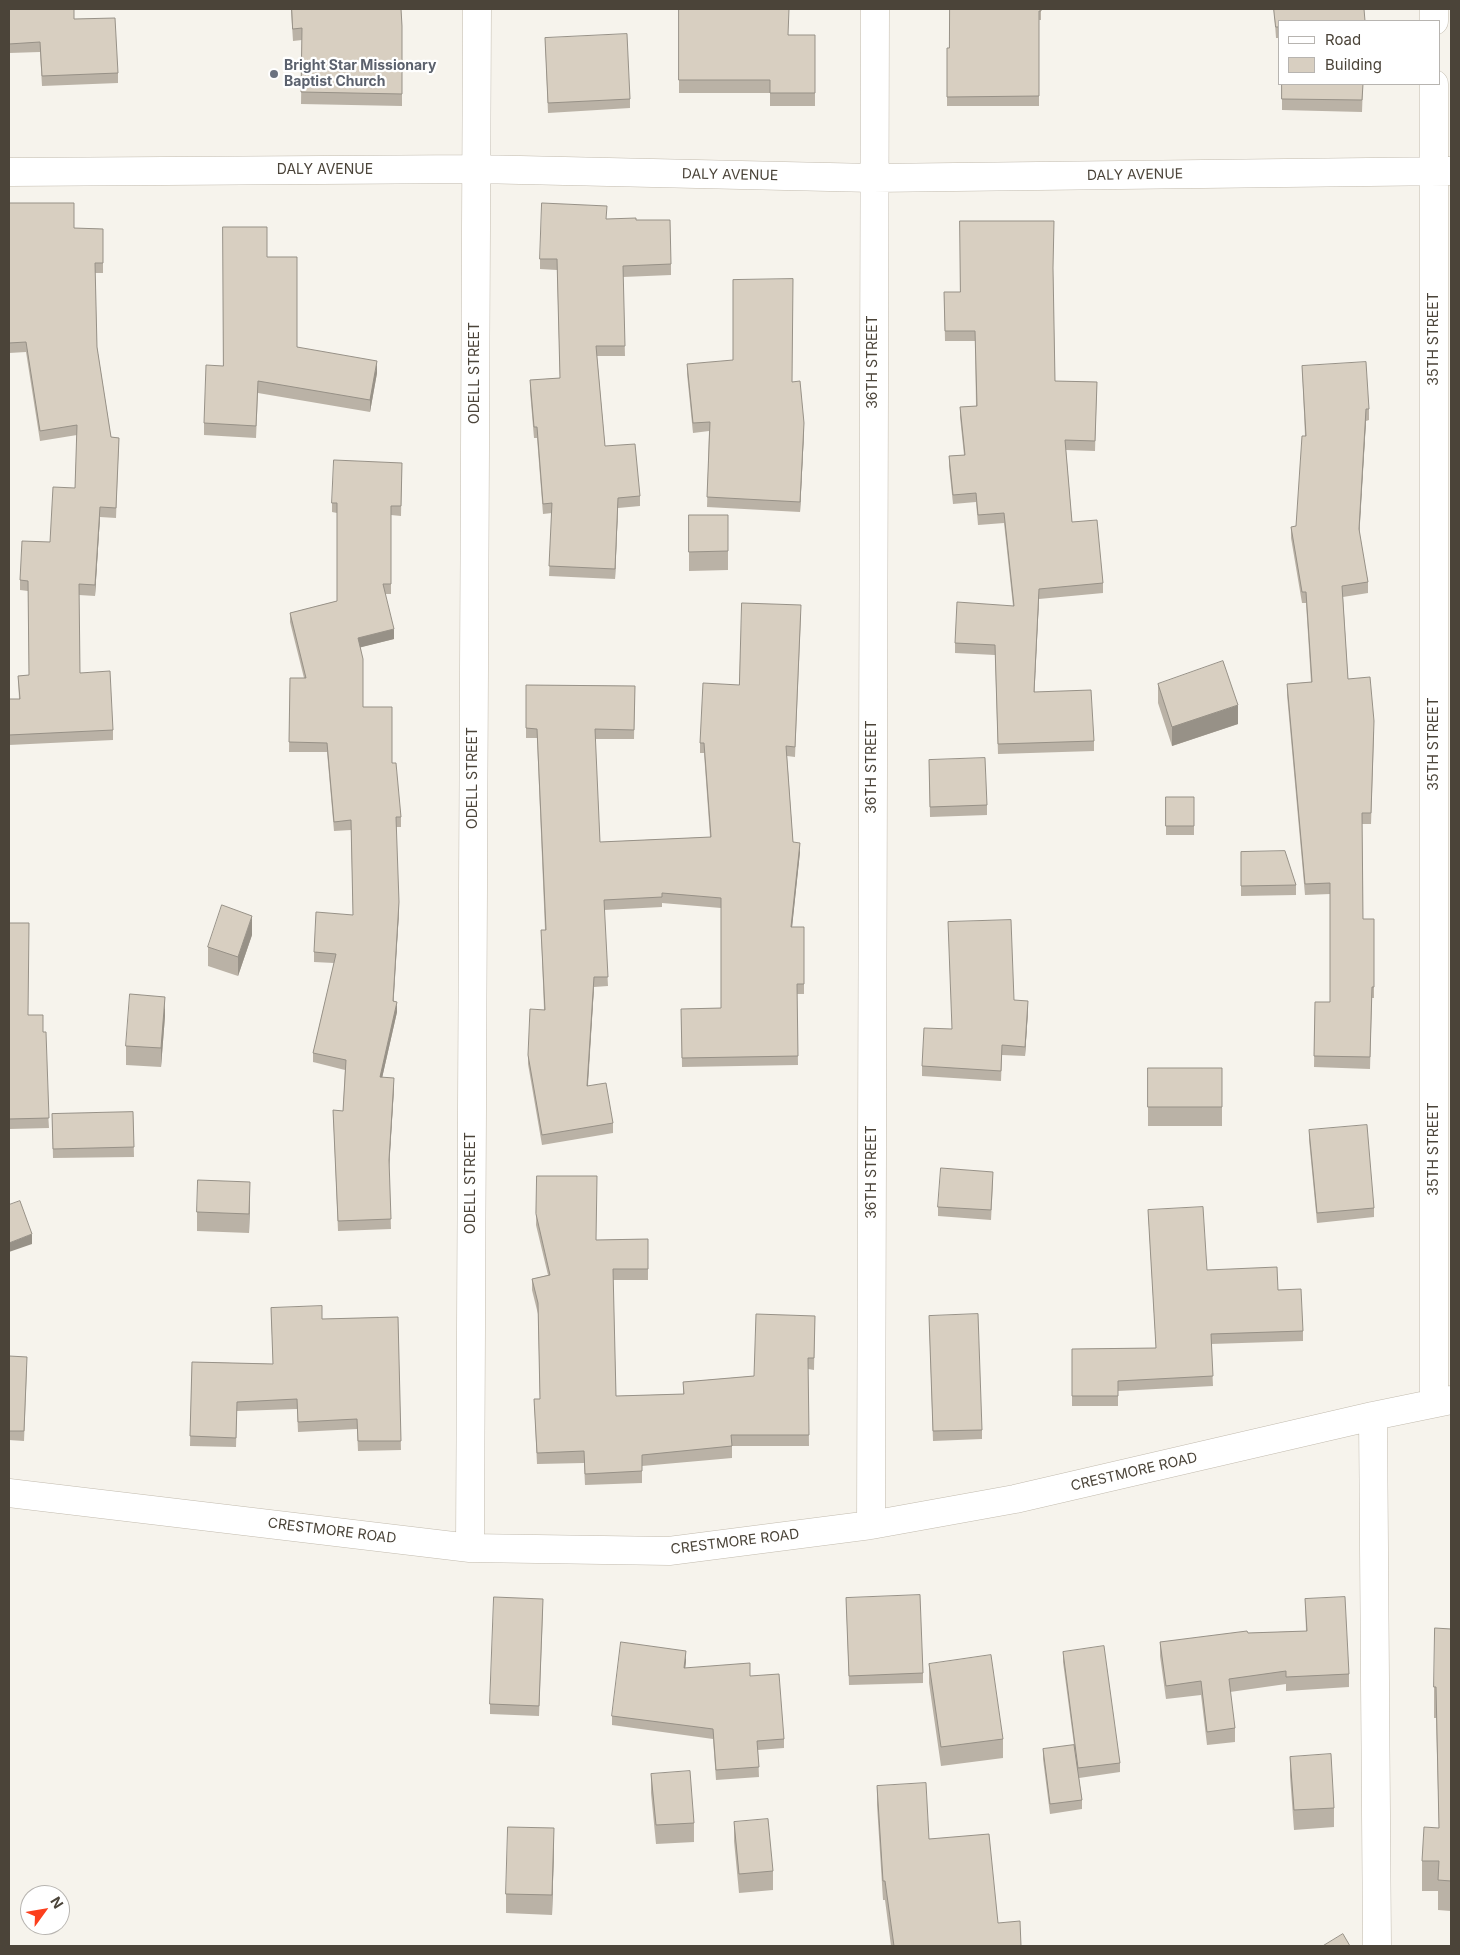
<!DOCTYPE html>
<html>
<head>
<meta charset="utf-8">
<style>
  body { margin:0 }
  #map { position:relative; width:1460px; height:1955px; overflow:hidden; background:#f6f3ec; font-family:Inter,sans-serif }
  canvas { display:block }
  .frame { position:absolute; inset:0; border:10px solid #4b4439; pointer-events:none }
  .legend { position:absolute; left:1278px; top:20px; width:162px; height:65px; box-sizing:border-box; background:#fff; border:1px solid #b7b4b0; margin:0; padding:6px 9px; list-style:none; font-size:15px; color:#4b4439 }
  .legend li { display:flex; align-items:center; gap:10px; height:25px }
  .legend b { width:25px; border:1px solid #b7b4b0 }
  .north { position:absolute; left:20px; top:1885px; width:50px; height:50px; box-sizing:border-box; background:#fff; border:1px solid #b7b4b0; border-radius:50%; rotate:58deg; font-size:14px; font-weight:700; line-height:20px; text-align:center; color:#4b4439 }
  .north::after { content:''; display:block; margin:auto; width:18px; height:22px; background:#fc3f1d; clip-path:polygon(50% 0,100% 100%,50% 72%,0 100%) }
</style>
</head>
<body>
<div id="map">
<canvas width="1460" height="1955"></canvas>
<div class="frame"></div>
<ul class="legend">
<li><b style="height:6px;background:#fff"></b>Road</li>
<li><b style="height:14px;background:#d8cfc1"></b>Building</li>
</ul>
<div class="north">N</div>
</div>
<script>
const g = document.querySelector('canvas').getContext('2d');
g.lineJoin = 'round';
function trace(path, color, width, dash) {
  g.strokeStyle = color;
  g.lineWidth = width;
  g.lineCap = dash ? 'butt' : 'round';
  g.setLineDash(dash || []);
  g.stroke(path);
}
function fillPath(path, color) {
  g.fillStyle = color;
  g.fill(path, 'evenodd');
}
function write(font, color, halo, rows, align = 'center') {
  g.font = font + ' Inter,sans-serif';
  g.lineWidth = 4.5;
  g.setLineDash([]);
  g.textBaseline = 'middle';
  g.strokeStyle = halo;
  g.fillStyle = color;
  for (const [text, x, y, turn = 0] of rows) {
    g.save();
    g.translate(x, y);
    g.rotate((+turn || 0) * Math.PI / 180);
    g.textAlign = isNaN(turn) ? turn : align;
    if (halo) g.strokeText(text, 0, 0);
    g.fillText(text, 0, 0);
    g.restore();
  }
}
const minor = new Path2D(`
  M1434,21V9
  M1434,84V1403
  M9,172L476,169L873,178L1451,171
  M1373,1416L1377,1946
  M9,1493L470,1548L669,1551L871,1525L1015,1499L1373,1416L1451,1400
  M871,1525L875,9
  M470,1548L477,9`);
trace(minor, '#c2bbae', 29);
trace(minor, '#fff', 28);
fillPath(new Path2D(`
  M9,9L74,19L118,73V83L42,86L40,52L9,53Z
  M291,9H401L402,26V106L301,104L302,40L293,41Z
  M679,9L789,35H815V106H770V93H679Z
  M1041,9V20H1039V106H947V48H949Z
  M1274,9H1364L1279,21V38H1276Z
  M545,38L630,99V108L548,113Z
  M1282,84H1363L1362,112L1282,110Z
  M9,203L74,228L103,229V273H95L97,347L111,437L119,438L116,518L100,517L95,596L79,595L80,673L113,730V740L9,745V699H19L18,676L29,675L28,591L20,590V580L50,542L75,488L77,435L40,441L26,352L9,353Z
  M606,219L636,220L671,264V275L623,277L625,356H597L605,446L640,496V506L618,508L615,579L549,576L552,513L543,514L537,438H534L530,391V380L560,378L557,270L540,269V259Z
  M267,257L297,347L377,373L370,412L258,393L256,438L204,435V423L223,366Z
  M1053,273L1055,381L1097,382L1095,451L1066,450L1072,522L1103,583V593L1039,599L1034,692L1094,741V751L998,754L995,655L955,653V643L1013,606L1004,523L978,525L976,502L953,504L949,466V456L964,455L960,417V407L976,406L975,341H945L944,292H960Z
  M687,364L792,382L804,432L800,512L707,507L709,431L693,433L687,374Z
  M1302,366L1369,409V420L1366,421L1359,532L1368,582V593L1343,597L1348,679L1374,733L1371,824H1362L1363,919H1374V998H1372L1370,1069L1314,1067L1315,1002H1330V894L1305,895L1287,695V684L1311,682L1306,603H1302L1291,538V527L1296,526L1305,436Z
  M402,463L401,516L391,515V594H385L394,639L361,647L363,707L392,763L401,817V827H396L399,912L393,1002L397,1012L382,1078L394,1088L389,1166L391,1229L338,1231L333,1110L343,1111L345,1070L313,1062V1053L334,963L314,962V952L353,915L351,830L334,831L327,752H289L290,678H304L290,622V613L337,601V513L332,512V503Z
  M689,515H728V570L689,571Z
  M801,614L795,757L787,756L793,842L800,852L792,927H804V994H797L798,1065L682,1067L681,1009L721,1008V908L662,903V907L604,910L608,986L594,987L588,1086L613,1123V1133L542,1145L528,1064V1055L544,1010L541,930H545L537,738H526V685L635,686L634,739H595L600,842L710,837L704,753H700V743L739,685Z
  M1158,684L1238,724L1172,746L1158,703Z
  M929,760L987,805V815L930,817Z
  M1166,797H1194V835H1166Z
  M1241,852L1296,885V895L1241,896Z
  M9,923L28,1015L43,1032L49,1128L9,1129Z
  M252,935L238,976L208,966V947Z
  M1014,1000L1028,1011L1025,1056L1002,1055L1001,1081L922,1076V1066L952,1029Z
  M165,1016L161,1067L126,1065V1046Z
  M1148,1068H1222V1126H1148Z
  M133,1112L134,1157L53,1158L52,1114Z
  M1309,1130L1374,1208V1217L1317,1223L1309,1140Z
  M537,1176L596,1240L648,1239V1280H613L616,1396L683,1394V1382L754,1376L815,1316L814,1370L808,1369L809,1446H732V1458L642,1466V1483L585,1485L584,1463L537,1464L534,1399H540L538,1314L532,1290V1279L548,1275L536,1225Z
  M993,1182L991,1220L938,1216V1207Z
  M250,1201L249,1233L197,1231V1212Z
  M1148,1210L1207,1270L1278,1290L1303,1331V1341L1211,1344L1213,1386L1118,1391V1406H1072V1349L1156,1348Z
  M271,1308L322,1319L398,1317L401,1450L358,1451L357,1429L298,1432L297,1409L237,1411L236,1447L190,1446L192,1362L273,1364Z
  M929,1316L982,1430V1439L933,1441Z
  M9,1356L27,1366L24,1441L9,1440Z
  M846,1598L923,1673V1683L849,1685Z
  M1305,1599L1349,1674V1687L1286,1691V1684L1230,1692L1235,1728V1742L1207,1745L1201,1695L1166,1699L1160,1656V1642L1248,1633L1306,1631Z
  M543,1609L539,1716L490,1714V1704Z
  M1451,1629V1911L1438,1910V1891H1422V1861L1439,1828L1436,1718H1434V1687Z
  M1063,1652L1120,1763V1772L1079,1778L1082,1800V1809L1050,1814L1043,1759V1749L1074,1745L1063,1662Z
  M686,1661L685,1668L750,1676L784,1739V1748L758,1750L759,1777L716,1780L713,1739L612,1725V1716Z
  M929,1664L1003,1739V1758L941,1766L929,1683Z
  M1290,1757L1334,1808V1827L1294,1830L1290,1776Z
  M651,1774L694,1823V1842L656,1844L651,1793Z
  M877,1786L929,1839L998,1923L1021,1946H891L885,1900H883L877,1805Z
  M734,1822L773,1871V1890L739,1893L734,1841Z
  M554,1848L552,1915L506,1913V1894Z`), '#bab2a6');
fillPath(new Path2D(`
  M377,361V373L370,412V400Z
  M1366,409V421L1359,540V529Z
  M804,423V432L800,512V502Z
  M618,498V508L615,579V569Z
  M100,507V517L95,596V585Z
  M1039,589V599L1034,702V692Z
  M394,629V639L358,648V638Z
  M1238,705V724L1172,746V727Z
  M800,843V852L791,937V927Z
  M399,902V912L393,1011V1001Z
  M252,916V935L238,976V957Z
  M594,977V987L587,1096V1086Z
  M165,997V1016L161,1067V1048Z
  M1028,1001V1011L1025,1056V1047Z
  M397,1002V1012L380,1087V1077Z
  M394,1078V1088L389,1170V1160Z
  M250,1182V1201L249,1233V1214Z
  M32,1234V1244L9,1252V1243Z
  M686,1651V1661L684,1678V1668Z
  M554,1828V1848L552,1915V1895Z`), '#979187');
const building = new Path2D(`
  M9,9H74V19L115,18L118,73L42,76L40,42L9,44Z
  M292,9H401L402,26V94L301,92L302,28L293,29Z
  M679,9H789L788,35H815V93H770V80H679Z
  M950,9H1041V11H1039V96L947,97V48H949Z
  M1274,9H1364L1365,21H1279V27H1276Z
  M627,34L630,99L548,103L545,38Z
  M1282,84H1363L1362,100L1282,99Z
  M9,203H74V228L103,229V263H95L97,347L111,437L119,438L116,508L100,507L95,585L79,584L80,673L110,671L113,730L9,735V699H20L18,676L29,675L28,581L20,580L22,541L50,542L53,487L75,488L77,425L40,431L26,342L9,343Z
  M542,203L607,206L606,219L636,218V220H670L671,264L623,266L625,346H596L605,446L635,444L640,496L618,498L615,569L549,566L552,503L543,504L537,427H534L530,380L560,378L557,259H540Z
  M960,221H1054L1053,268L1055,381L1097,382L1095,441L1065,440L1072,522L1097,520L1103,583L1039,589L1034,692L1091,690L1094,741L998,744L995,645L955,643L957,602L1014,606L1004,513L978,515L976,493L953,495L949,456L965,455L960,407L977,406L975,331H945L944,292H960Z
  M223,227H267V257H297V347L377,361L370,400L258,381L256,426L204,423L206,365L223,366Z
  M793,279L792,382L800,381L804,423L800,502L707,497L710,422L693,423L687,364L733,360V280Z
  M1366,362L1369,409H1366L1359,529L1368,582L1342,586L1348,679L1370,677L1374,721L1371,813H1362L1363,919H1374V987H1372L1370,1057L1314,1056L1315,1002H1330V883L1305,884L1287,684L1312,682L1306,592H1302L1291,527L1296,526L1302,436H1306L1302,366Z
  M334,460L402,463L401,506H391V584H383L394,629L358,638L363,659V707H392V763H396L401,817H396L399,902L393,1001L397,1002L380,1077L394,1078L389,1160L391,1219L338,1221L333,1110L343,1111L346,1060L313,1053L336,954L314,952L316,912L353,915L351,820L334,822L327,743L289,742L290,678H306L290,613L337,601V503H332Z
  M689,515H728V551L689,552Z
  M742,603L801,605L795,747L786,746L793,842L800,843L791,927H804V984H797L798,1056L682,1058L681,1009L721,1008V898L662,893V897L604,900L608,977H594L587,1086L606,1083L613,1123L542,1135L528,1055L530,1009L545,1010L541,930H546L537,729L526,728V685L635,686L634,730L595,729L600,842L711,837L704,743H700L703,683L739,685Z
  M1223,661L1238,705L1172,727L1158,684Z
  M985,758L987,805L930,807L929,760Z
  M1166,797H1194V826H1166Z
  M1285,851L1296,885L1241,886V852Z
  M222,905L252,916L238,957L208,947Z
  M1011,920L1014,1000L1028,1001L1025,1047L1002,1045L1001,1071L922,1066L924,1028L952,1029L948,922Z
  M9,923H29L28,1015H43V1032H46L49,1118L9,1119Z
  M130,994L165,997L161,1048L126,1046Z
  M1148,1068H1222V1107H1148Z
  M133,1112L134,1147L53,1149L52,1114Z
  M1367,1125L1374,1208L1317,1213L1309,1130Z
  M941,1168L993,1172L991,1210L938,1207Z
  M537,1176H597L596,1240L648,1239V1269H613L616,1396L684,1394L683,1382L754,1376L756,1314L815,1316L814,1358H808L809,1435H731L732,1446L642,1455V1471L585,1474L584,1451L537,1453L534,1399H540L538,1303L532,1279L550,1275L536,1214Z
  M198,1180L250,1182L249,1214L197,1212Z
  M20,1201L32,1234L9,1243V1205Z
  M1203,1207L1207,1270L1277,1267L1278,1290L1301,1289L1303,1331L1211,1334L1213,1376L1118,1381V1396H1072V1349L1156,1348L1148,1210Z
  M322,1306V1319L398,1317L401,1441H358L357,1419L298,1422L297,1399L237,1402L236,1438L190,1436L192,1362L273,1364L271,1308Z
  M978,1314L982,1430L933,1431L929,1316Z
  M9,1356L27,1357L24,1431H9Z
  M920,1595L923,1673L849,1676L846,1598Z
  M494,1597L543,1599L539,1706L490,1704Z
  M1345,1597L1349,1674L1286,1677V1671L1229,1679L1235,1728L1207,1732L1201,1681L1166,1686L1160,1642L1247,1631L1248,1633L1307,1631L1305,1599Z
  M1435,1628L1451,1629V1881L1438,1880L1439,1861H1422L1424,1827L1439,1828L1436,1687H1434Z
  M621,1642L686,1651L684,1668L750,1663V1676L779,1674L784,1739L757,1741L759,1767L716,1770L713,1729L612,1716Z
  M1104,1646L1120,1763L1078,1768L1063,1652Z
  M991,1655L1003,1739L941,1747L929,1664Z
  M1074,1745L1082,1800L1050,1804L1043,1749Z
  M1331,1754L1334,1808L1294,1810L1290,1757Z
  M690,1771L694,1823L656,1825L651,1774Z
  M926,1783L929,1839L989,1834L998,1923L1020,1921L1021,1946H894L885,1881H883L877,1786Z
  M768,1819L773,1871L739,1874L734,1822Z
  M508,1827L554,1828L552,1895L506,1894Z
  M1343,1934L1350,1946H1323Z`);
fillPath(building, '#d8cfc1');
trace(building, '#979187', 1);
for (const [x, y, r, color] of [
  [274,74,5,"#6b7280"]
]) {
  const dot = new Path2D();
  dot.arc(x, y, r, 0, 2 * Math.PI);
  g.fillStyle = color;
  g.fill(dot);
  trace(dot, '#fff', 2);
}
write('bold 14px', '#5b616d', '#fff', [
  ["Bright Star Missionary",284,66],
  ["Baptist Church",284,82]
], 'left');
write('14px', '#4b4439', '#fff', [
  ["DALY AVENUE",325,170],
  ["DALY AVENUE",730,175,1],
  ["DALY AVENUE",1135,175,-1],
  ["35TH STREET",1434,339,-90],
  ["36TH STREET",873,362,-90],
  ["ODELL STREET",475,373,-90],
  ["35TH STREET",1434,744,-90],
  ["36TH STREET",872,767,-90],
  ["ODELL STREET",473,778,-90],
  ["35TH STREET",1434,1149,-90],
  ["36TH STREET",872,1172,-90],
  ["ODELL STREET",471,1183,-90],
  ["CRESTMORE ROAD",1134,1472,-13],
  ["CRESTMORE ROAD",332,1531,7],
  ["CRESTMORE ROAD",735,1542,-7]
]);
</script>
</body>
</html>
